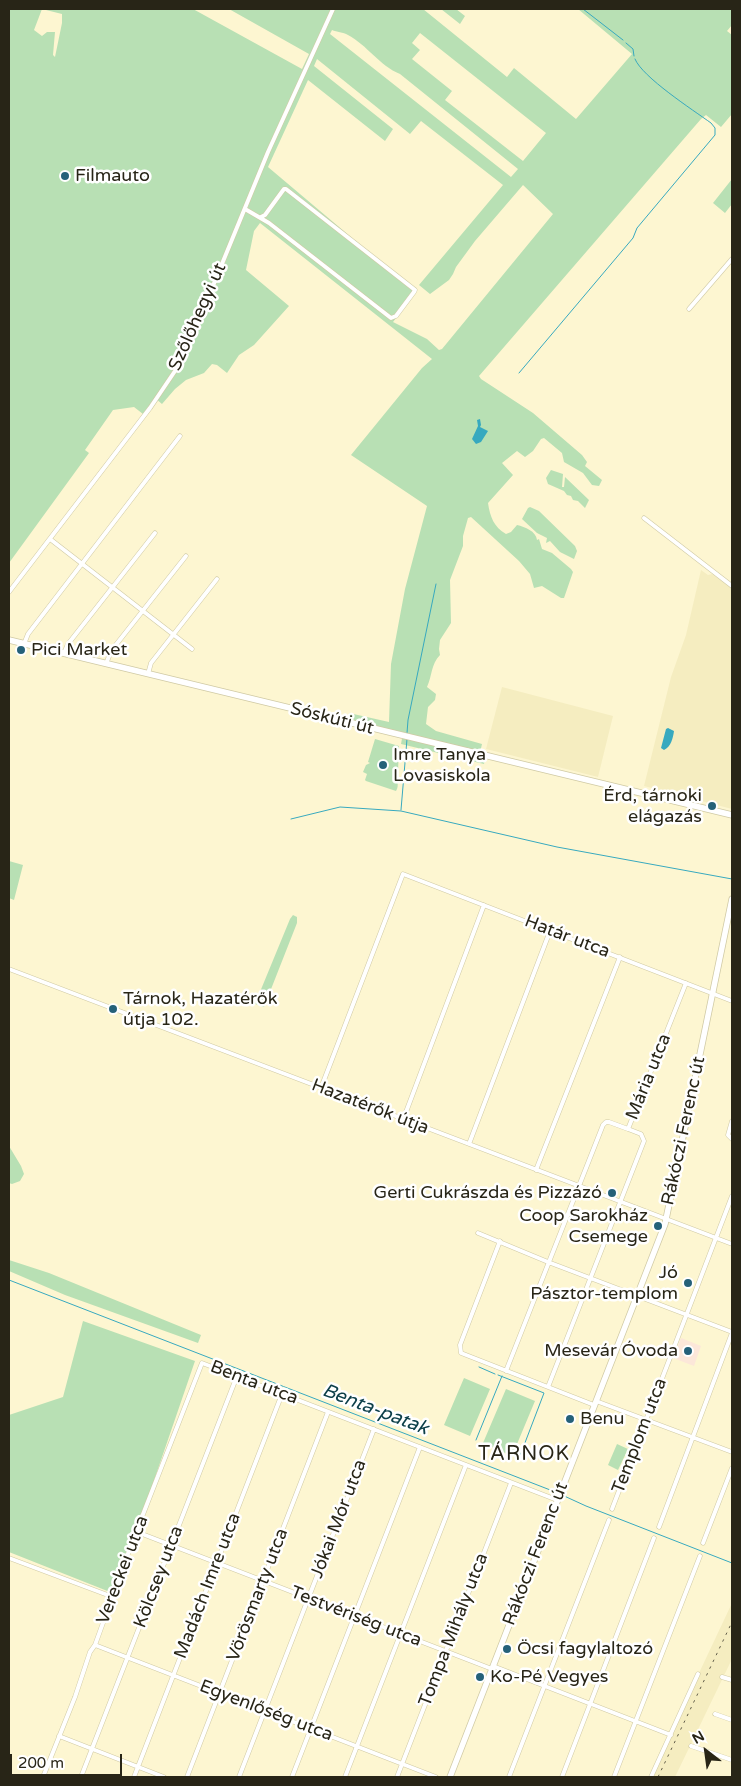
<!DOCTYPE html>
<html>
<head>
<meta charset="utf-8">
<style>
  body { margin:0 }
  #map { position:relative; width:741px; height:1786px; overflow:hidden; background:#fdf6d1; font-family:"Varela Round",sans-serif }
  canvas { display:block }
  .frame { position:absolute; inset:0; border:10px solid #282517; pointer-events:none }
  .north { position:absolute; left:681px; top:1726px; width:50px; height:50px; -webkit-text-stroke:4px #fff; paint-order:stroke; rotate:330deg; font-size:14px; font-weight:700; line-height:20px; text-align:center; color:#282517 }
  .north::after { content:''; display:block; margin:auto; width:18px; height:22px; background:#282517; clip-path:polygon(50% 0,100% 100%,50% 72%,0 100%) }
  .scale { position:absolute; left:10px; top:1754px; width:112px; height:22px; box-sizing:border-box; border:2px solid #282517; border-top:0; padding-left:6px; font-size:15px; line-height:18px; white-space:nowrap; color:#282517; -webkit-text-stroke:4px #fff; paint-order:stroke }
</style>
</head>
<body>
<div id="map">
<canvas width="741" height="1786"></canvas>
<div class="frame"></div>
<div class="north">N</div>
<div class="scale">200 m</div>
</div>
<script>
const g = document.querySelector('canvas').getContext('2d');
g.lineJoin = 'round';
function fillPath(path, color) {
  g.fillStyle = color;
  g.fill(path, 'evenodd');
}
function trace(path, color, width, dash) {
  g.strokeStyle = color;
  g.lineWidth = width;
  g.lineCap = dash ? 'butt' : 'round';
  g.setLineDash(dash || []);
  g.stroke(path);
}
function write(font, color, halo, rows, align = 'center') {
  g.font = font + ' "Varela Round",sans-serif';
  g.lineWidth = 5;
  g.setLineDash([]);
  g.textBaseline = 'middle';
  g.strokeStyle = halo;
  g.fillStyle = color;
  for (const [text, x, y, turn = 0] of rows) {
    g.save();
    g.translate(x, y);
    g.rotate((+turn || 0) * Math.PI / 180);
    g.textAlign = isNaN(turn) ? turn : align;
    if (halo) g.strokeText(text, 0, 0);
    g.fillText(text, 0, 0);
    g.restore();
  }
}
fillPath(new Path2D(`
  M701,570L708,575L712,574L732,588V809L644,786L671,677L686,635Z
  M502,687L613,716L598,777L486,749Z
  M732,1603V1659L675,1777H650Z`), '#f5edc0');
fillPath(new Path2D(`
  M681,1338L701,1346L694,1366L673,1358Z`), '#fce7d9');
fillPath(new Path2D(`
  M9,9H193L302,69L309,54L229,9H423L507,77L514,68L576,119L632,54L578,9H732V25L727,31L732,35V114L721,127L706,115L701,119L479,376L481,379L533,413L582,455L587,462L585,466L602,480L599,486L592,485L583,473L564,462L562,453L544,438L541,439L533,451L525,457L517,451L502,463L513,475L488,503C490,517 494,527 506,534L511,532L517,525C525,527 536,531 537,540L539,539L542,549L552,553L571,569L573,572L564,598H561L542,586L534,588L530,574L519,561L471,517L468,518L463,536V546L450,580L451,623L440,640L439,649L440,655C431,664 432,676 427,687L436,694L435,700L428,707L426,724L436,731L482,744L479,757L485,759L484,764L401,744L403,733L349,719V713L389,722L391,664L405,589L427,506L351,455L422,368L432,359L260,223L254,231L246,270L289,306L254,345L239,355L227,373L217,365L212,364L204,373L186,380L175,389L162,404L155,398L143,414L134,407L113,410L85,450L89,453L9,563ZM42,9L62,14V23L55,57L53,55L55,32H47L42,36L34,30ZM332,30C337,32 343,32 348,35C367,45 380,66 400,74L518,169L511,177L330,34ZM420,33L546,133L523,161L445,100L452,91L412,59L420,50L412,43ZM317,59L410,134L421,121L503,185L419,285L430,294L449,280L453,274L456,267L475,241L523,185L553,214L442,349L439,350L427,339L393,322L416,292L268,167L308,80L385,141L393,129L314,66Z
  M441,9H456L465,16L460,24Z
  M732,179V204L725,213L713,203Z
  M551,470L563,474L562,487H564L565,477L589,500L585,508L578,501L573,500L571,496L567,495L564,491L548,484L546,478Z
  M530,507L539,511L575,546L577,551L574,559L560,552L550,541L546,543L547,538L537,533L522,519L528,508Z
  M375,739L399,746L398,771L396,773C396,779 400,785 396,791L366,781L365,780L367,774L363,772L366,765L370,763L368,762Z
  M9,861L23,865L14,900L9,898Z
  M293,915L297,917V923L264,1007L255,1004L290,919Z
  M9,1146L21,1166L24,1174L20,1181L12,1184L9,1183Z
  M9,1260L49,1273L201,1335L198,1343L65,1295L9,1271Z
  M83,1321L195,1361L115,1594L9,1552V1415L63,1397Z
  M464,1378L490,1389L470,1436L444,1425Z
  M506,1389L535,1401L512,1456L483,1443Z
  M617,1444L628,1449L618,1470L608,1465Z`), '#b8e0b4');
fillPath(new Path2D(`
  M480,419L481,425L480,427L488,431L481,442L476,444L472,439L478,426L477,420Z
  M668,728L674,731C673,738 671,747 664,750L661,748L666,729Z`), '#37a9bf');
trace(new Path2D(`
  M583,9L623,40
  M626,43L633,49L634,56
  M519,373L633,238L637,228L715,135V128L711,123C693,110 642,77 635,59
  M407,733L408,720L436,584
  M401,810L407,739
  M291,819L340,807L401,811L557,847L732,879
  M9,1280L558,1493
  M479,1367L495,1374
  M498,1375L544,1393L518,1461
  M476,1440L502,1376
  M562,1495L586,1506L732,1563`), '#37a9bf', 1);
const street = new Path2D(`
  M245,209L269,223L391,318L396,316L414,292L415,290L286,189H284L265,215L261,217
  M689,309L732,259
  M644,518L732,586
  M50,539L192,649
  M9,592L150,408L175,371L194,332L268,152L333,9
  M24,644L28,634L180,436
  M64,653L68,644L155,533
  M106,664L111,651L186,556
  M148,674L151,663L217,579
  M9,969L732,1244
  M321,1088L403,874L732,1001
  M403,1120L484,905
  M732,1121L728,1135L732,1139
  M469,1144L550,931
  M536,1170L620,957
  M478,1233L548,1262L732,1332
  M500,1241L460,1345L461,1353L594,1405
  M506,1371L603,1125L606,1122H609L628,1129
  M548,1387L644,1141L641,1134L628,1129L686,983
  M596,1401L732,1452
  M612,1509L732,1196
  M659,1527L732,1333
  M137,1532L492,1669
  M703,1543L732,1468
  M9,1558L113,1597
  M95,1645L436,1777
  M493,1666L671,1735
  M722,1677L732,1680
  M715,1714L732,1720
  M59,1736L164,1777
  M691,1746L732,1760
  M43,1777L75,1697L90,1652L95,1645L133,1540L202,1363L557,1500
  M81,1777L237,1376
  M134,1777L282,1394
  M187,1777L328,1412
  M239,1777L374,1429
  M292,1777L420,1447
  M345,1777L466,1465
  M397,1777L511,1483
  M509,1777L609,1520
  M562,1777L654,1538
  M614,1777L700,1556
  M651,1777L698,1674`);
const secondary = new Path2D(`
  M9,640L732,815
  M450,1777L665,1224L732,899`);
trace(street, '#d0caa5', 5);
trace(secondary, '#d0caa5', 7);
trace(street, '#fff', 4);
trace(secondary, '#fff', 5.5);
trace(new Path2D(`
  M658,1777L732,1622`), '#635f4b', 1, [2.5, 5]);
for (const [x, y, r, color] of [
  [65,176,5,"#256179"],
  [21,650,5,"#256179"],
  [383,765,5,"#256179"],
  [712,806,5,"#256179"],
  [113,1009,5,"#256179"],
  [612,1193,5,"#256179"],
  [658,1226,5,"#256179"],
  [688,1283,5,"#256179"],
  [688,1351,5,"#256179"],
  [570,1419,5,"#256179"],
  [507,1649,5,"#256179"],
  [480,1677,5,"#256179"]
]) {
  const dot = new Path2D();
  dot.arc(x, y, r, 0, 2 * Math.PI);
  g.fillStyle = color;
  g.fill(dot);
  trace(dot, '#fff', 2);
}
write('18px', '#282517', '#fff', [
  ["Filmauto",75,176],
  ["Pici Market",31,650],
  ["Imre Tanya",393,755],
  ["Lovasiskola",393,776],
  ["Érd, tárnoki",702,796,"right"],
  ["elágazás",702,817,"right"],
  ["Tárnok, Hazatérők",123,999],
  ["útja 102.",123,1020],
  ["Gerti Cukrászda és Pizzázó",602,1193,"right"],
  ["Coop Sarokház",648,1216,"right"],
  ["Csemege",648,1237,"right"],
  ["Jó",678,1273,"right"],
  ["Pásztor-templom",678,1294,"right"],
  ["Mesevár Óvoda",678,1351,"right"],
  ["Benu",580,1419],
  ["Öcsi fagylaltozó",517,1649],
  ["Ko-Pé Vegyes",490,1677]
], 'left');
write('18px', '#282517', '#fff', [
  ["Szőlőhegyi út",198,317,-66],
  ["Sóskúti út",332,719,14],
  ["Határ utca",567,937,21],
  ["Mária utca",649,1077,-68],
  ["Hazatérők útja",370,1107,21],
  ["Rákóczi Ferenc út",684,1131,-78],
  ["Benta utca",254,1383,21],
  ["Templom utca",640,1436,-69],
  ["Jókai Mór utca",339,1519,-69],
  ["Rákóczi Ferenc út",536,1554,-69],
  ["Vereckei utca",123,1570,-69],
  ["Kölcsey utca",159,1577,-69],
  ["Madách Imre utca",208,1586,-69],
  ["Vörösmarty utca",258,1595,-69],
  ["Testvériség utca",356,1617,21],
  ["Tompa Mihály utca",454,1630,-69],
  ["Egyenlőség utca",266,1711,21]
]);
write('italic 19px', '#0e404a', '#fff', [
  ["Benta-patak",375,1410,21]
]);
g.letterSpacing = '1px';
write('20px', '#282517', '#fff', [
  ["TÁRNOK",524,1455]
]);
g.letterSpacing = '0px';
</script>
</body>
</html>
